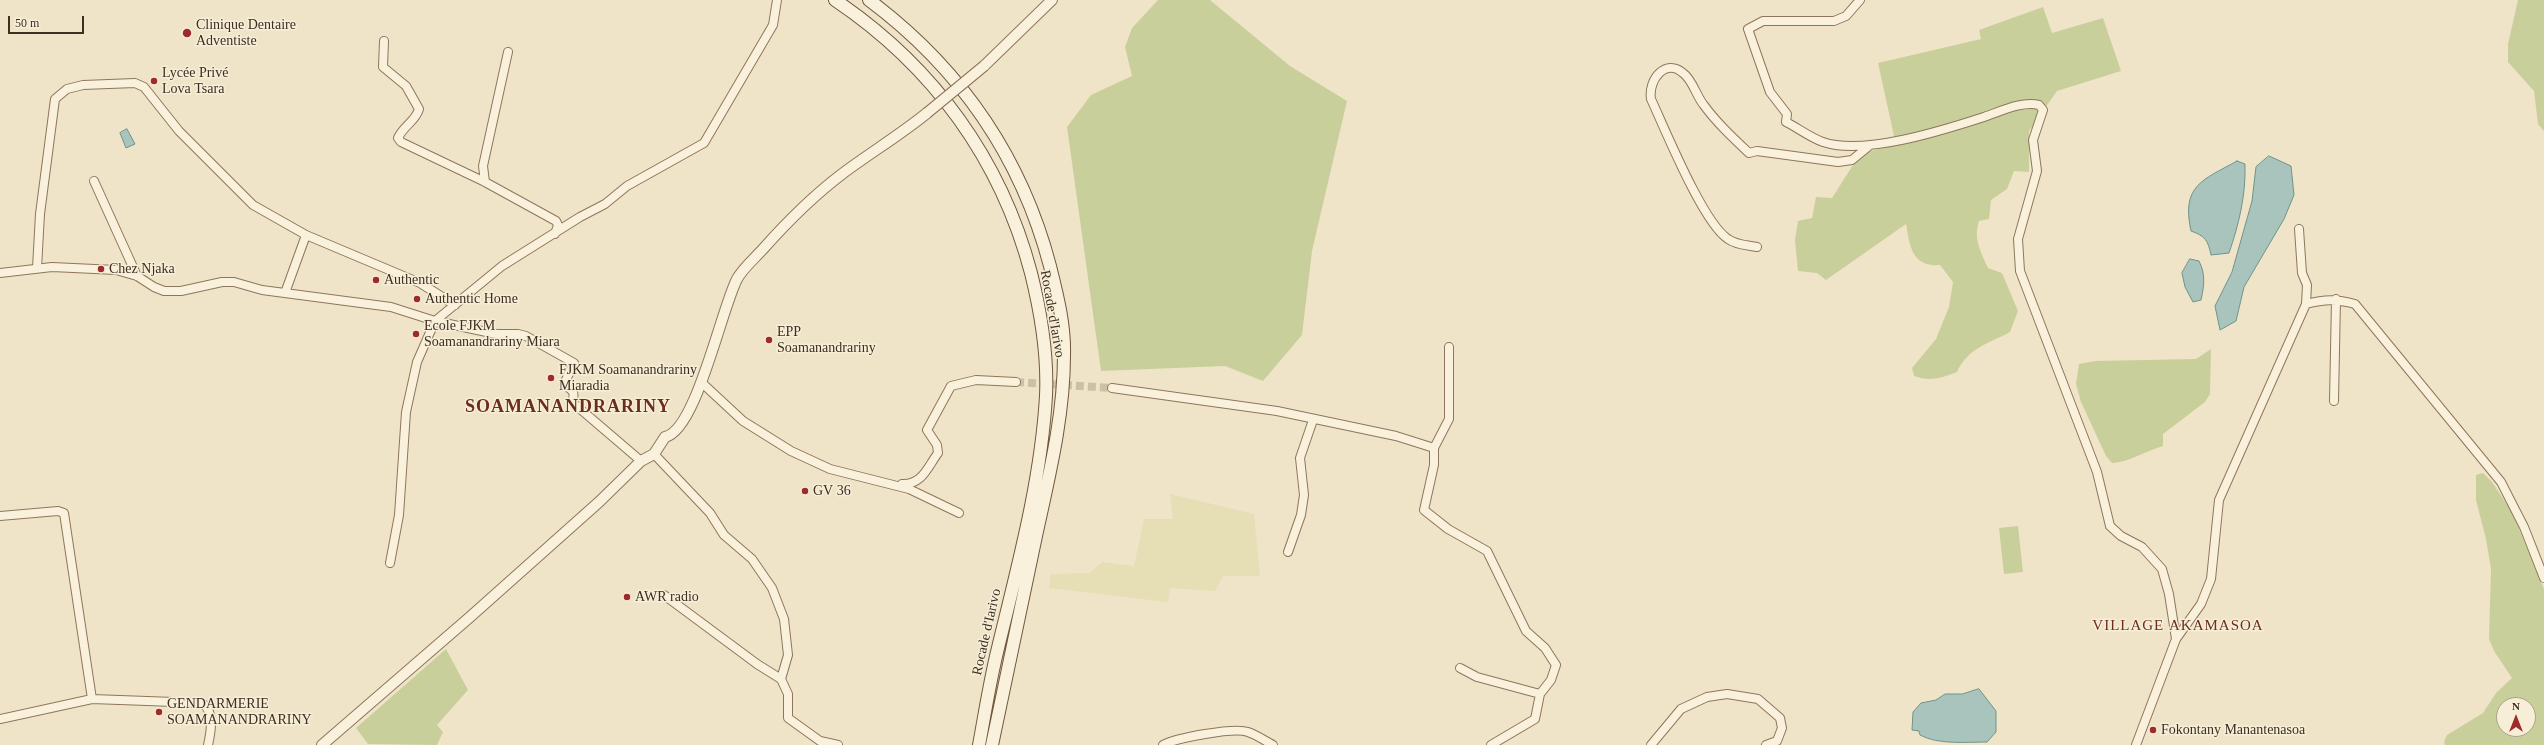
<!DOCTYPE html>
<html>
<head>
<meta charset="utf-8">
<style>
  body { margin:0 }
  #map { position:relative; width:2544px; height:745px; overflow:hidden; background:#f0e4c8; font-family:"Times New Roman",serif }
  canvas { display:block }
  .north { position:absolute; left:2496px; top:697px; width:40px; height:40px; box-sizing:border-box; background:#f7eed8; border:1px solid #ada18e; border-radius:50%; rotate:0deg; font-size:11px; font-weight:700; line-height:16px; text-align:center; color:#3d2e20 }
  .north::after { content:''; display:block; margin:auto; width:14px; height:18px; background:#9e2a2b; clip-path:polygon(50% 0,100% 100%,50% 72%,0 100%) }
  .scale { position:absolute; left:8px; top:16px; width:76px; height:18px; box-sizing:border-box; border:2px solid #3d2e20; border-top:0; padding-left:5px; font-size:12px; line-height:14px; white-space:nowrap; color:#3d2e20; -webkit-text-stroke:3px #f7eed8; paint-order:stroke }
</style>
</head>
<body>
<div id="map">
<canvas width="2544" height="745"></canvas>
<div class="north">N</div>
<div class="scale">50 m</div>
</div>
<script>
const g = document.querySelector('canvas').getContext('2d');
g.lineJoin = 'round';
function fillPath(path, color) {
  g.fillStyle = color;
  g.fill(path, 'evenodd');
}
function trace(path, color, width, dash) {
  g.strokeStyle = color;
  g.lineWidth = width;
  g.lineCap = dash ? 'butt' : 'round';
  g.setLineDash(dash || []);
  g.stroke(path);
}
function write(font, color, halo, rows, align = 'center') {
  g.font = font + ' "Times New Roman",serif';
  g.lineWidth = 3;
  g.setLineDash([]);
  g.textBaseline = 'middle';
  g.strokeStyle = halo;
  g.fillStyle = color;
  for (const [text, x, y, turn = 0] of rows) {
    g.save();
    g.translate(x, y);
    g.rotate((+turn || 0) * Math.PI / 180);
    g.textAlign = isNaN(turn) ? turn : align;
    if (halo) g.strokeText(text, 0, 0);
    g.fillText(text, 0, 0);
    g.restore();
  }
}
fillPath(new Path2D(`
  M1170,494L1254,514L1260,576H1223L1215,591L1170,588L1168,602L1049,588L1051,574L1090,573L1102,562L1134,566L1144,519H1173Z`), '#e6deb5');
fillPath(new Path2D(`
  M1158,0H1210L1290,66L1347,101L1312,251L1302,335L1263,381L1225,366L1101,371L1067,127L1091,95L1132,76L1125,47L1132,28Z
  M2518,0H2544V131L2538,124L2534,91L2508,62V44Z
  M2043,7L2052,33L2103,18L2121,71L2057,91L2029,131V172L2014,171L2007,189L1991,200L1989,219L1979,221C1973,239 1981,252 1988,268L2002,273L2018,311L2010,332C1988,344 1969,347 1957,372C1941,378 1930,382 1914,376L1912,368L1936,339L1949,307L1953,282L1940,265C1912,267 1910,247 1906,224L1826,280L1817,273L1798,271L1795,240L1798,221L1812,218L1816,197L1832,198L1858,157L1871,151L1896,145L1878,63L1981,39L1979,30Z
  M2211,349L2210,394L2205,402L2163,434V446C2145,451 2130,462 2112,463L2106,456L2081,402L2076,384L2079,364L2095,361L2196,359Z
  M2483,473L2492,482L2512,512L2544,589V745H2445L2444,742L2447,735L2483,713L2496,693L2512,678L2494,651L2489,639L2491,569L2486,539L2476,500V475ZM2504,705H2528V729H2504Z
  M2018,526L2023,572L2004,574L1999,528Z
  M446,649L468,690L437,725L443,732L437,745L368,744L356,728Z`), '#c9cf9b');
const water = new Path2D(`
  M127,129L135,144L126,148L120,133Z
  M2269,156L2291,166L2294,195L2284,219L2244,287L2236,321L2220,330L2215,306L2232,272L2252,201L2256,167Z
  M2237,161L2245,164C2246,195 2239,224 2229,253L2211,255C2208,240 2205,236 2191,231C2181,185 2203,180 2237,161Z
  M2190,259L2199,261C2206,275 2204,286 2201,300L2193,302L2185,287L2182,273Z
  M1979,689L1996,711V732L1987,742C1967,742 1938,745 1920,735L1919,731L1912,730L1913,712L1921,703L1936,700L1945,694H1962Z`);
fillPath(water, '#a9c4bc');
trace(water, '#6f938a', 1);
trace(new Path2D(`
  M1016,382L1112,388`), '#ccc0a6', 8, [8, 4]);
const minor = new Path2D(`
  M1860,0L1846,16L1834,21H1763L1748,29L1770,92L1787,114L1786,122C1798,128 1811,138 1823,142C1863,156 1944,130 1984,117C2002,111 2021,101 2039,105L2043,110L2033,140L2037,171L2018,239L2020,271L2097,472L2110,526L2121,536L2142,547L2162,569L2169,594L2176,639
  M384,41L383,67L406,86L419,109C416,121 403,126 398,138L401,142L485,182L556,221L558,225L555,234
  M94,181L137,276
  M485,182L483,166L508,52
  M1757,247C1747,245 1736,245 1728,239C1703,223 1665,129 1651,99C1648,79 1666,58 1683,73C1692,79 1696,95 1703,104C1716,122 1732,137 1749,153L1757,151L1838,162L1852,160L1869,146
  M37,268L40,214L55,99L67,89L83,85L135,83L144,87L179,131L253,205L306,235L420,283L455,305
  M0,273L52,267L116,270L137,276L154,287L164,291H181L222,282H234L262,290L391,307L435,321L496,334H518L526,336L574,363L564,384C572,390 576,392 572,402L641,461
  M285,293L306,235
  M2306,304C2325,299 2337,299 2355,304L2501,482L2524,527L2544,578
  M701,382L743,421L791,451L830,469L909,489L959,513
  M1112,388L1277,411L1396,436L1434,448V465L1424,510L1448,529L1487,551L1526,631L1545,648L1556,665L1551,680L1540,694
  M2334,401L2336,299
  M1434,448L1449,419V347
  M654,454L710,513L724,535L752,559L772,588L784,619L788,655L781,679
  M902,484C922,485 927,468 938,453L937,445L927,430L951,386L976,380L1016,382
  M0,516L58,511L64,513L92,699
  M1288,552L1301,515L1304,495L1300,458L1313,420
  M390,563L399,515L406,412L417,362L435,321L502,266L580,217L605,204L627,186L704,143L773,25L777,0
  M664,595L757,664L781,679L788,694V718L820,741L838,745
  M1460,668L1477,677L1540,694L1535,719L1491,745
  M0,719L92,699L202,703C215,711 211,732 208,745
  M1163,745C1176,738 1234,727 1248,732C1257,735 1265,741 1273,745
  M1651,745L1681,709L1707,697L1727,694L1758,699L1780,718L1782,728L1777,741L1766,745
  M2136,745L2176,639L2201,604L2211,579L2219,500L2306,304L2307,285L2302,273L2299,229`);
const tertiary = new Path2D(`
  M984,66L1052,0
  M322,745L470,617L599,502L641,461L654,454L665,437C696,431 721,310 737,279C743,268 755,258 763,249C787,222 813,196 842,174C870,153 900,135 927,113`);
const secondary = new Path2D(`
  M835,0C933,66 1001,159 1031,273C1041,313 1048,354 1046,396C1041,481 1018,565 998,648C990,680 985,713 979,745
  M869,0C960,68 1021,156 1050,266C1057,294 1065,325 1064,355C1064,417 1049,476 1036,536C1021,606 1007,676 992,745`);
trace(minor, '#8d765c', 10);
trace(tertiary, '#8d765c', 12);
trace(secondary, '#6f573f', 14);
trace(minor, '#faf1dc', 8);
trace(tertiary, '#faf1dc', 10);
trace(secondary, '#faf1dc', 12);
const tertiaryBridge = new Path2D(`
  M927,113L984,66`);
trace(tertiaryBridge, '#8d765c', 12, []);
trace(tertiaryBridge, '#faf1dc', 10);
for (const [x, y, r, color] of [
  [187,33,5,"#9e2a2b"],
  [154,81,4,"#9e2a2b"],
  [101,269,4,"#9e2a2b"],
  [376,280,4,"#9e2a2b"],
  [417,299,4,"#9e2a2b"],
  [416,334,4,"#9e2a2b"],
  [769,340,4,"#9e2a2b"],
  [551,378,4,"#9e2a2b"],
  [805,491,4,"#9e2a2b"],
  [627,597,4,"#9e2a2b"],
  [159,712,4,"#9e2a2b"],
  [2153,730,4,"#9e2a2b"]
]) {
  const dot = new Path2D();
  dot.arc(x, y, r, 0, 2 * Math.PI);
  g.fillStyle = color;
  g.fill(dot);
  trace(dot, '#f7eed8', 1.5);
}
write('14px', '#3d2e20', '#f7eed8', [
  ["Clinique Dentaire",196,25],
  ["Adventiste",196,41],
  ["Lycée Privé",162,73],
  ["Lova Tsara",162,89],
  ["Chez Njaka",109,269],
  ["Authentic",384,280],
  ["Authentic Home",425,299],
  ["Ecole FJKM",424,326],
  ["Soamanandrariny Miara",424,342],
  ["EPP",777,332],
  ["Soamanandrariny",777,348],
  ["FJKM Soamanandrariny",559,370],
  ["Miaradia",559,386],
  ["GV 36",813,491],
  ["AWR radio",635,597],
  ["GENDARMERIE",167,704],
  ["SOAMANANDRARINY",167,720],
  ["Fokontany Manantenasoa",2161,730]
], 'left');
write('14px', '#3d2e20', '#f7eed8', [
  ["Rocade d'Iarivo",1052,314,80],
  ["Rocade d'Iarivo",987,632,-77]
]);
g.letterSpacing = '1px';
write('15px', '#6b2e1e', '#f7eed8', [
  ["VILLAGE AKAMASOA",2178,626]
]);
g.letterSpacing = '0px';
g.letterSpacing = '1px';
write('bold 18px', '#6b2e1e', '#f7eed8', [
  ["SOAMANANDRARINY",568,407]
]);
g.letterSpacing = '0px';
</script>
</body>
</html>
